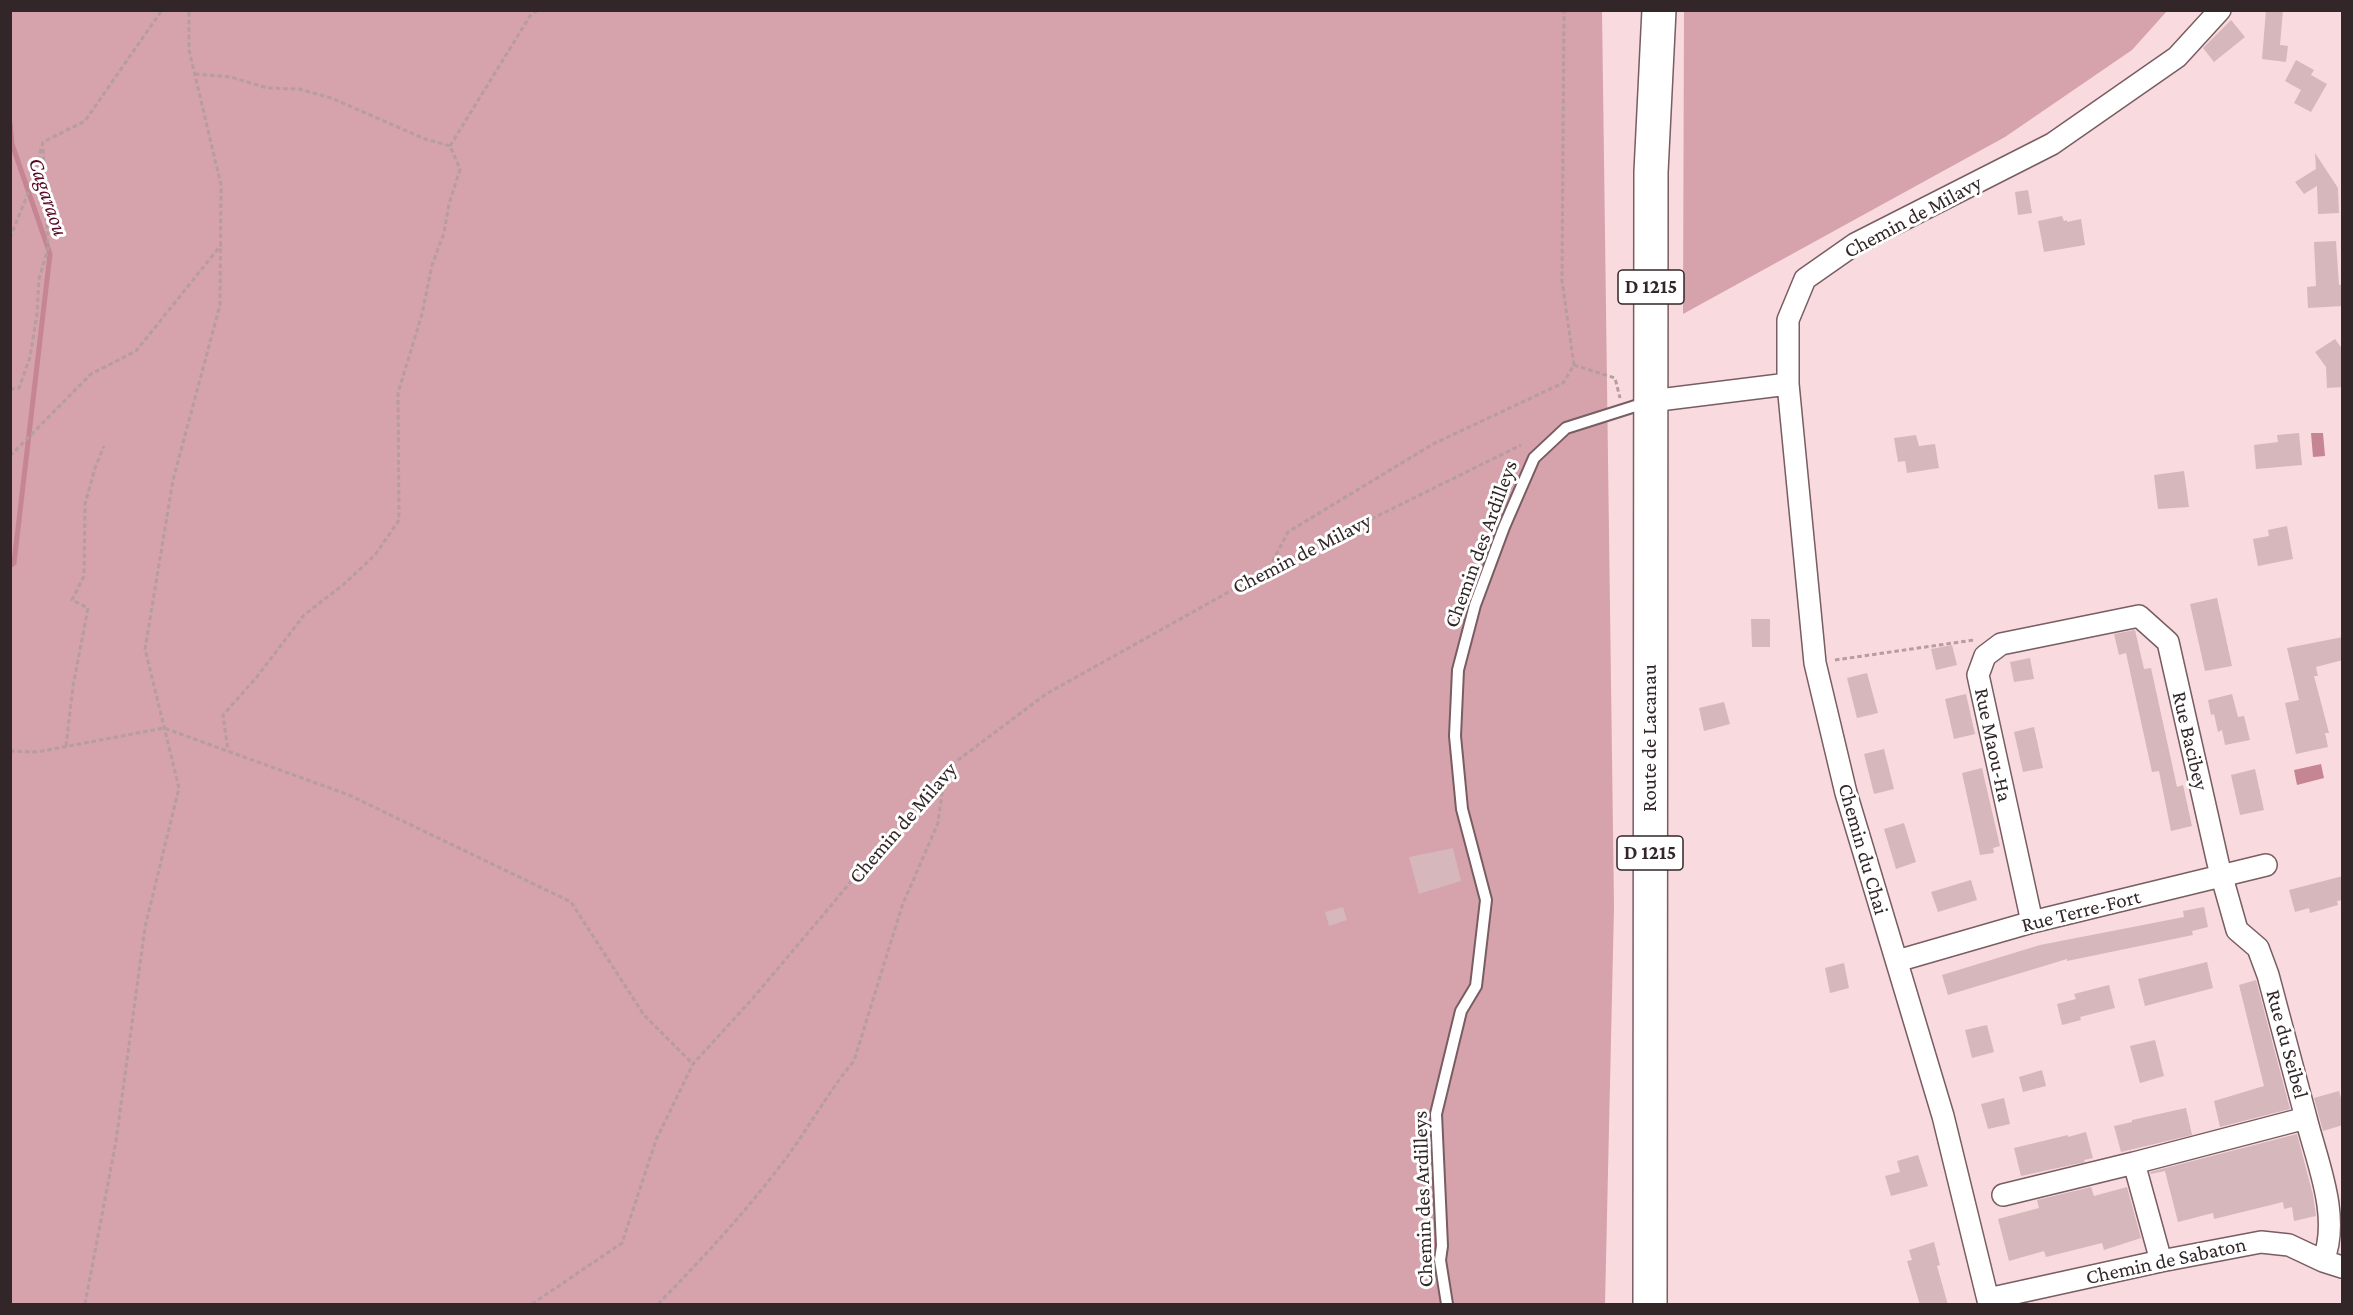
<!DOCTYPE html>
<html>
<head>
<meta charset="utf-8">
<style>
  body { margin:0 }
  #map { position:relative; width:2353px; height:1315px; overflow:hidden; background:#f9dadf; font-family:"Crimson Pro",serif }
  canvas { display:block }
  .frame { position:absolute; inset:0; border:12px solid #322628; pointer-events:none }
</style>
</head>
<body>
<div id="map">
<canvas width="2353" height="1315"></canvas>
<div class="frame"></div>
</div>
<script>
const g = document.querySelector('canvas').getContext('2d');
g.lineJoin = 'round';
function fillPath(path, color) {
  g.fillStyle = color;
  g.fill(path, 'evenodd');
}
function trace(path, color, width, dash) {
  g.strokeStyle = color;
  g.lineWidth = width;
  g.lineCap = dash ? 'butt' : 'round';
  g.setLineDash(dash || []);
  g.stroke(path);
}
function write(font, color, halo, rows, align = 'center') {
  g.font = font + ' "Crimson Pro",serif';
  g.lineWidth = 6;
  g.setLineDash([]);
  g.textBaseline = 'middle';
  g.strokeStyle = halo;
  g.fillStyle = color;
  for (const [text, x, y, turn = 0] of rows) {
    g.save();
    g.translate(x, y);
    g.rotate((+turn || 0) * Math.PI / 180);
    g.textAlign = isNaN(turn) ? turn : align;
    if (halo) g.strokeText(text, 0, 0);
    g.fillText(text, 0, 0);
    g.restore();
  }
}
fillPath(new Path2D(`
  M10,11H1602L1614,906L1605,1304H11Z
  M1684,11V10L2167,11L2132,50L2005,137L1683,314Z`), '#d6a2ab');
fillPath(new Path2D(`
  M2311,433H2323L2325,456L2313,457Z
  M2321,764L2324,778L2297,785L2294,770Z`), '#c68592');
trace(new Path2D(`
  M10,123L12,144L50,254L14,563L10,566`), '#c68592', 5);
fillPath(new Path2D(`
  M2266,10H2283L2280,45L2288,46L2286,62L2262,59Z
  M2231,20L2245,37L2214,62L2203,48Z
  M2296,60L2314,70L2311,75L2327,84L2311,112L2294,103L2301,90L2285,81Z
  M2315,153L2338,188L2339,213L2318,214L2317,186L2304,194L2295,182L2316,169Z
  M2028,190L2032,213L2018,215L2015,192Z
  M2062,216L2064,221L2067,220V222L2081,219L2085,245L2044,252L2038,221Z
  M2336,241L2339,285L2343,284V306L2308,308L2307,287L2316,286L2314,242Z
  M2335,339L2343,350V387L2327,388L2326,367L2315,352Z
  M2299,433L2302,465L2256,469L2254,445L2278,442L2277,435Z
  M1916,435L1919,446L1935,444L1939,468L1907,473L1905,461L1898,462L1894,438Z
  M2184,471L2189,507L2158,509L2154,475Z
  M2287,526L2293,559L2258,566L2253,539L2269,536L2268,530Z
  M2217,598L2232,666L2205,671L2190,604Z
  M1751,619H1770V647H1752Z
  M2135,630L2144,669L2151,668L2177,787L2183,785L2192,826L2171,831L2159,771L2152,772L2126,653L2119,655L2114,634Z
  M2343,637V660L2316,667L2318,676H2314L2329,733H2325L2328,747L2296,754L2285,703L2299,700L2287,648Z
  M1952,645L1957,665L1936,670L1931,649Z
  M2030,658L2034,679L2014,682L2010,662Z
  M1867,673L1878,713L1857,718L1847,678Z
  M1966,694L1975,734L1954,739L1945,699Z
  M2232,694L2238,717L2244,716L2250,740L2225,745L2222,730L2218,732L2214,714L2211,715L2208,700Z
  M1724,702L1730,724L1704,731L1699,708Z
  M2034,727L2043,768L2023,772L2014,732Z
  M1884,749L1894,789L1874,794L1864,754Z
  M1982,768L2000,846L1993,848L1994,853L1980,855L1962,773Z
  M2255,769L2264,810L2240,815L2231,775Z
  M1904,823L1916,862L1896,869L1884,829Z
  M1453,848L1461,881L1419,894L1409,857Z
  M2343,876V900L2337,901L2338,905L2310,913L2309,908L2295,912L2289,890Z
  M1971,880L1977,900L1938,912L1931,892Z
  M1343,907L1347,920L1329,926L1325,912Z
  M2204,907L2208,927L2192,931L2193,935L2067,961V959L1948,995L1942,975L2040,945L2184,917L2183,911Z
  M2207,962L2213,988L2145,1006L2138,979Z
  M1844,963L1849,988L1830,993L1825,968Z
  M2256,980L2290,1109L2220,1127L2214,1101L2264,1086L2239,985Z
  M2109,985L2115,1008L2080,1017L2081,1020L2062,1025L2057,1004L2076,999L2074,994Z
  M1987,1025L1994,1052L1972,1058L1965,1030Z
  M2155,1040L2164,1076L2140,1083L2130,1046Z
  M2042,1070L2046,1086L2023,1092L2019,1077Z
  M2339,1091L2343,1105V1125L2323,1131L2314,1098Z
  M2004,1098L2010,1124L1988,1129L1981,1104Z
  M2186,1108L2192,1135L2121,1152L2114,1126L2132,1122V1120Z
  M2086,1132L2093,1158L2084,1160L2085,1162L2021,1176L2014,1148L2068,1135V1137Z
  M2297,1134L2313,1195L2316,1216L2294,1221L2292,1207L2284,1209L2283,1202L2214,1219L2213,1213L2178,1222L2165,1171L2151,1174L2150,1172Z
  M1918,1155L1928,1186L1891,1196L1885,1176L1900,1172L1897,1161Z
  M2091,1187L2094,1196L2127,1187L2141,1238L2104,1250L2102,1243L2046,1257L2044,1251L2009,1261L1998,1219L2039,1208L2037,1200Z
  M1934,1242L1940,1265L1937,1266L1948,1305H1920L1907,1261L1912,1260L1909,1250Z`), '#d5b7bc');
const lane = new Path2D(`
  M1447,1304L1440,1260L1442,1246L1436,1114L1461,1011L1476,986L1486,900L1462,809L1455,736L1458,670L1475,605L1504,527L1534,458L1566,428L1648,402`);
const street = new Path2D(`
  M1651,401L1788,384
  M2032,922L1978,675L1985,656L2001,644L2139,616L2168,642L2218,863L2237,930L2258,948L2268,975L2306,1118L2134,1163
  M1897,961L2032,922L2266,865
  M2306,1118C2317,1162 2341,1217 2323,1261
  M2003,1195L2134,1163L2161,1261
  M1988,1299L2161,1261L2261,1242L2289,1245L2323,1261L2342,1267
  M1989,1304L1943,1116L1846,793L1815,663L1788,384V320L1805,279L1855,244L2052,144L2177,57L2220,10`);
const primary = new Path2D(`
  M1650,1304L1651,172L1659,10`);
trace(lane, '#785d62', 14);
trace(street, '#785d62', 24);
trace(primary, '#785d62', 36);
trace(new Path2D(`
  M195,74L231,77L267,88L299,89L331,98L425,139L450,146L460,169L449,204L444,233L432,265L422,314L398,393L399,520L375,555L343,585L304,615L256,678L223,715L228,751
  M450,146L530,16L538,10
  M10,238L32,183L43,142L85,121L162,10
  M1574,365L1615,378L1620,398
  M10,389L19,388L30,357L37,314L39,279L48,248L43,147
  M10,456L91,374L136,351L221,245
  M1269,568L1288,532L1433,444L1563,383L1574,365L1562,281L1564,10
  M1835,660L1974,640
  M66,746L73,686L88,608L72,600L84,576L85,504L95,468L104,446
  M10,751L37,752L164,728L349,795L571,902L644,1015L693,1064
  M85,1304L116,1141L145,927L179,788L145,649L173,480L220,305L221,185L189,50V10
  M532,1304L622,1243L656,1140L693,1064L753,998L946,769L1046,694L1268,570L1521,445
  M658,1304C701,1260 743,1215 780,1166C807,1132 826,1094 854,1061L902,906L938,823L945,770`), '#b59da0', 3, [4.5, 3]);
trace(lane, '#fff', 10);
trace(street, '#fff', 21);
trace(primary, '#fff', 33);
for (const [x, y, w] of [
  [1651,287,66],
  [1650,853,66]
]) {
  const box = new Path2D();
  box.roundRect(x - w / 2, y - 17, w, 34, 4.5);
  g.fillStyle = '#fff';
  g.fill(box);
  trace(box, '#322628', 1.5);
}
write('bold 20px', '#322628', null, [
  ["D 1215",1651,287],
  ["D 1215",1650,853]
]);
write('21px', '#322628', '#fff', [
  ["Chemin de Milavy",1913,217,-28],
  ["Chemin des Ardilleys",1481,544,-70],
  ["Chemin de Milavy",1302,554,-27],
  ["Route de Lacanau",1650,738,-90],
  ["Rue Bacibey",2190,741,77],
  ["Rue Maou-Ha",1993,745,78],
  ["Chemin de Milavy",903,823,-49],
  ["Chemin du Chai",1863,849,74],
  ["Rue Terre-Fort",2081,911,-14],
  ["Rue du Seibel",2287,1044,75],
  ["Chemin des Ardilleys",1423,1199,-92],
  ["Chemin de Sabaton",2166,1261,-12]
]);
write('italic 22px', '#590a26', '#fff', [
  ["Cagaraou",48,197,71]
]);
</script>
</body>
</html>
